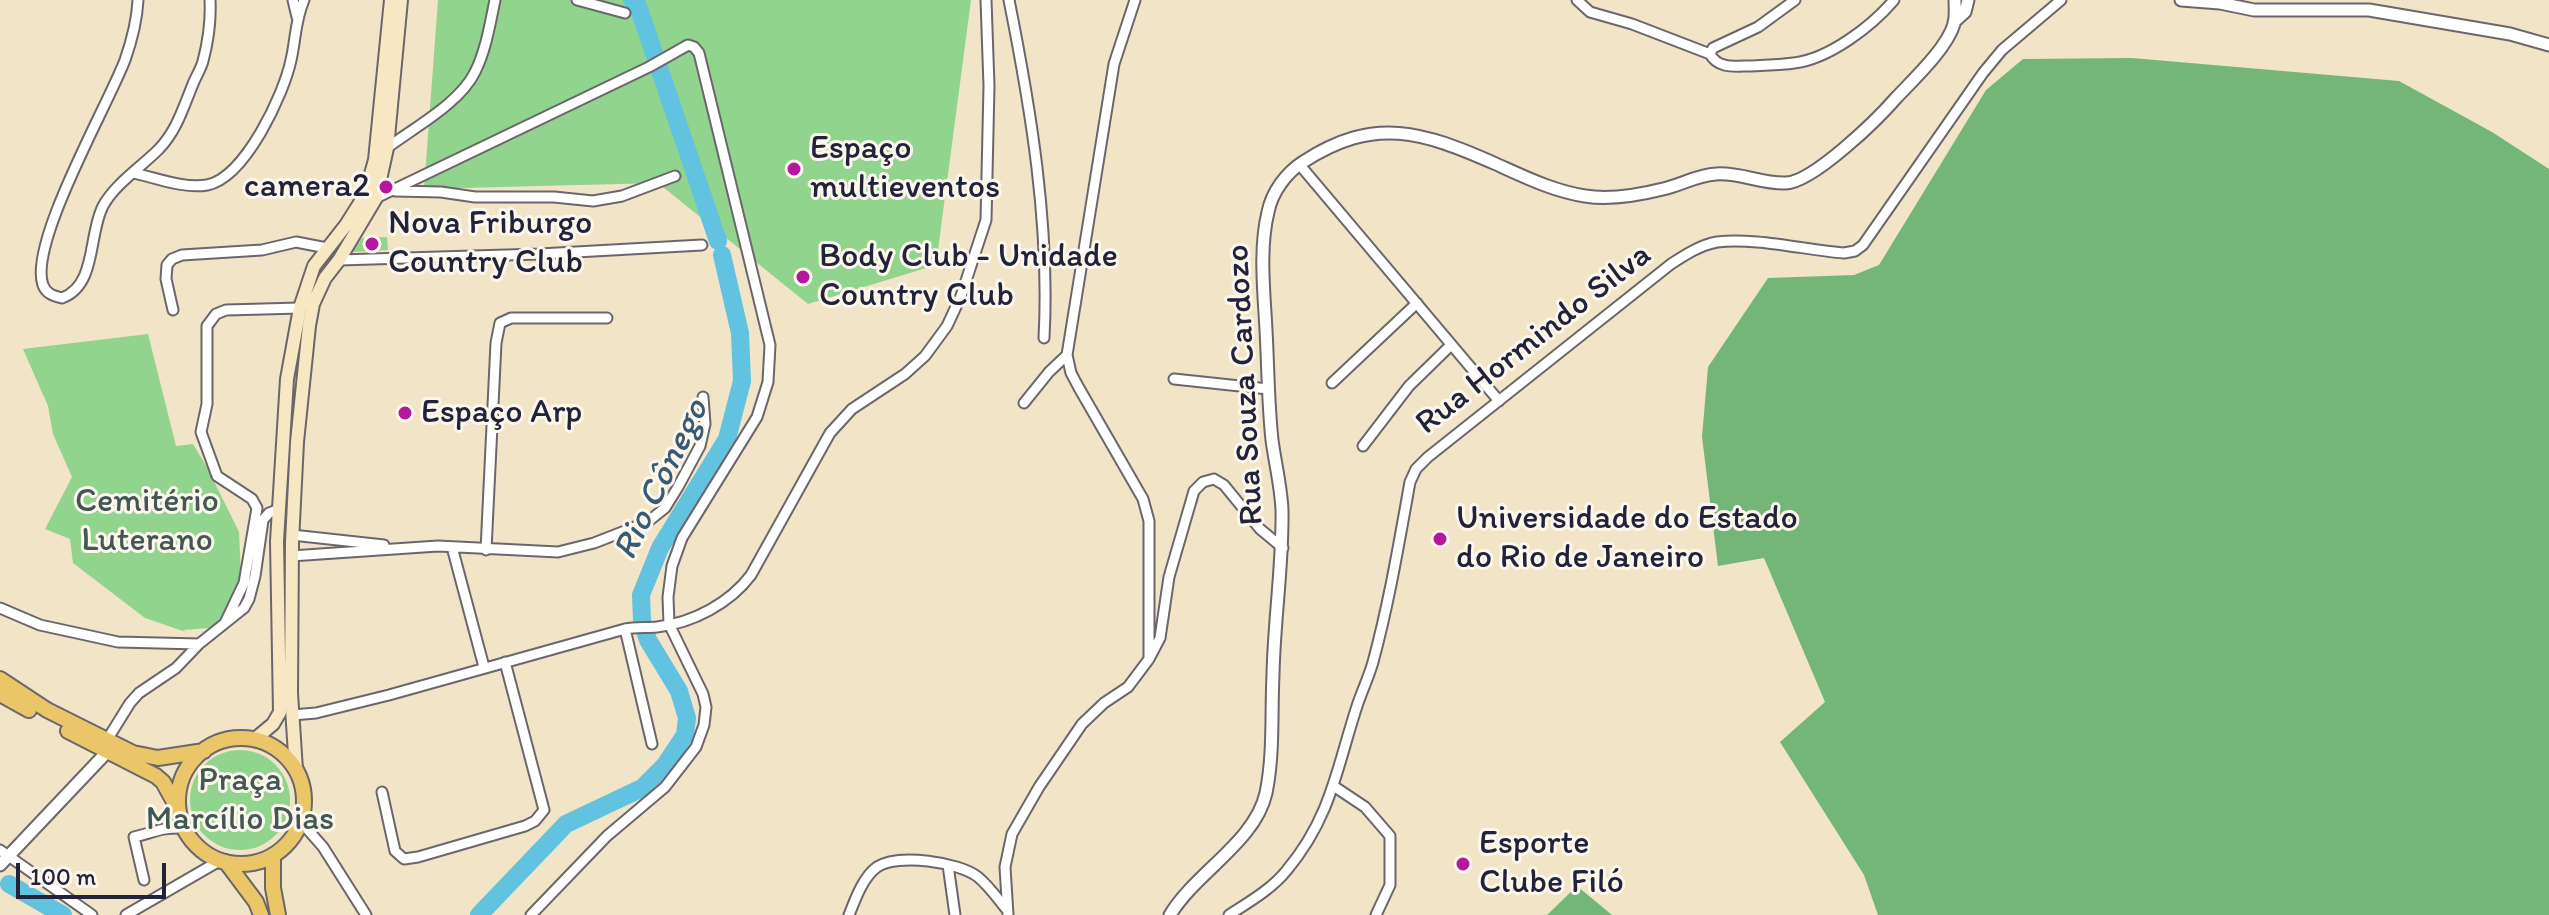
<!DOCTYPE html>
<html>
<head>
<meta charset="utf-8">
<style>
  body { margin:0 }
  #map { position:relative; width:2549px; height:915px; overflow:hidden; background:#f2e4c7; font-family:Itim,sans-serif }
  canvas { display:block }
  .scale { position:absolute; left:16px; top:863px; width:150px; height:36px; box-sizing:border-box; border:4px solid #22223b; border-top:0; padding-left:10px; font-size:24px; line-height:28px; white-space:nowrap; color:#22223b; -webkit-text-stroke:6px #fbf7ec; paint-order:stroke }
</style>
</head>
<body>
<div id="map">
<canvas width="2549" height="915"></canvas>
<div class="scale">100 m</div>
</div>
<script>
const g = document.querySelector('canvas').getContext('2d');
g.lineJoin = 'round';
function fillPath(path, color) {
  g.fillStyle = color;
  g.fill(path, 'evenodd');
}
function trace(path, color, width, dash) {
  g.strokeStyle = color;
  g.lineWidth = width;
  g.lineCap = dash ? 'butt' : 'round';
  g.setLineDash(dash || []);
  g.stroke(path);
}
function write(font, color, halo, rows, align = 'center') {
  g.font = font + ' Itim,sans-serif';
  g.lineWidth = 6;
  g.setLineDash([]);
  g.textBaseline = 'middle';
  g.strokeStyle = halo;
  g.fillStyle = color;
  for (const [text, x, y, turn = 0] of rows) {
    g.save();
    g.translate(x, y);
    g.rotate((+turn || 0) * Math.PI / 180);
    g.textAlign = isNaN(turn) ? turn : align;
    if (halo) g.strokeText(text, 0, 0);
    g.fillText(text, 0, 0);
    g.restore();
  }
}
fillPath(new Path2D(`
  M438,0H971L936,265L808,304L658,183L424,189Z
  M387,237L388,250L352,252L362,238Z
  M148,334L176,446L193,444L208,469L239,532L241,576L229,614L209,628L183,630L186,632L145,618L73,563L70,539L45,529L72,477L53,434L48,406L23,349Z
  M190 800a50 50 0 1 1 100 0a50 50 0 1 1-100 0Z`), '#91d48d');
fillPath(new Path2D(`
  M2132,58L2399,81L2492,132L2549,169V915H1878L1864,875L1780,742L1825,702L1764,558L1718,566L1702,437L1708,367L1768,278L1854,275L1879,265L1986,90L2023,59Z
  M1577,886L1612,915H1547Z`), '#74b678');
trace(new Path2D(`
  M632,0L638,6L718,241
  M9,884L63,915
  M479,915L566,824L642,788L665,765L685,735L687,718L679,691L648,640L642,621L641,595L660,548L727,439L742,381L740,333L722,255`), '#61c3df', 18);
const minor = new Path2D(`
  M138,0C137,21 132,40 125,60C108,105 28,244 43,285C46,294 54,296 62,298C97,285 88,235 103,206C115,184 141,167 159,149C177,130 183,108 193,84C196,76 201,69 203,61C208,42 211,20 210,0
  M293,0L297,17
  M577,0L625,13
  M1009,0C1031,110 1050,225 1044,338
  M1135,0L1114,64L1067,355L1071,373L1079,388L1143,499L1149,521V659
  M1577,0L1590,12L1632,24L1710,54
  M1795,0L1758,27L1713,48L1710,54C1718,69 1735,66 1750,66C1764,65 1780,65 1794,63C1829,59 1872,26 1894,0
  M387,148C415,127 460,103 475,72C486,50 490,24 495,0
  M1299,164L1499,401
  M134,173C156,178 185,189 207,185C245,178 284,94 291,60C296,38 295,21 304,0
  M395,191L441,192L475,197H554L593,201L622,196L675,176
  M376,198L649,67L688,45L694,47L699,53L770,345L768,382L757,417L682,538L672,566L668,597L669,624L703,694L706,707L704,725L696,747L665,787L607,836L531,915
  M339,260L540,254L702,245
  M173,310L166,279L167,265L172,259L182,255L262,250L296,242L327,248
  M1174,379L1268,389
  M1332,383L1417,303
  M1024,403L1049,372L1067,355
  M1363,446L1409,386L1451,345
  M292,535L384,545
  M452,547L484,667
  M486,550L496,343L500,323L511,318H607
  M291,556L438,546L558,552L594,543L630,529L650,520L665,508L678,487L700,446L705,424L703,397
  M0,608L40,625L118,642L199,644
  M225,623L244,583L257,508L252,499L217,476L201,432L207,404V326L216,314L226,310L300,308
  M625,629L652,744
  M292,715L316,713L389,695L625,629C635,627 646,628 657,627C693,623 730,603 751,575L830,433L852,409L905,374L925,356L947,326L961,296L986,220L989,86L986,0
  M107,740L130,703L139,693L176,668L199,644L244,608L249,599L255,576L263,520L269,513L277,510
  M1335,787L1365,807L1390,836V885L1376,915
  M382,792L395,851L404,859L418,857L525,826L535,821L544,810L505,662
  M301,822L323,847L366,915
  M0,850L92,915
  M948,865L955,915
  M144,880L134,837C155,832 162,827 184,828
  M126,915L221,860
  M849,915C855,900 863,877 877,867C898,853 959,862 978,877C989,886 998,899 1007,910
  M1008,915L1005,867L1012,834L1039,787L1082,724L1104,703L1128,687L1149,659L1160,638L1169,577L1194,491L1203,482L1214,479L1224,485L1260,529L1283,548
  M1229,915C1249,902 1272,889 1287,870C1332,816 1337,766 1358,703C1363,689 1369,676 1373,662C1389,603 1399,543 1410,482L1416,469L1428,457L1671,264C1685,255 1700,245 1717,242C1753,237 1806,250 1844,253L1855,251L1863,245L1983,73L2002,50L2061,0`);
const tertiary = new Path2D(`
  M2181,0L2220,3L2254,10H2369L2510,34L2549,45
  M1954,22L1965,12L1968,0
  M0,865L107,752
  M1170,915C1196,872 1255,842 1266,793C1274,754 1271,714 1273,675C1274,620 1283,565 1282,510C1281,486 1275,463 1272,440C1268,403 1268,366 1266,330C1264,291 1259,249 1268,212C1272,192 1286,173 1303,162C1375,115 1423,132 1496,164C1525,177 1553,191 1585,196C1609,200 1639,195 1663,189C1681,185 1697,175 1716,174C1739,172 1762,184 1786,183C1813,182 1877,120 1896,98C1914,79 1947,48 1954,24C1956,16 1955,7 1955,0`);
const secondary = new Path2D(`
  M255,739L273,724L280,712L277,541L287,379L300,308L314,266L346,225L365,195L375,160L391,0
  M296,770L291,693L292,542L297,442L309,326L313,304L325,278L339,260L376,198L387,148L401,0`);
const primary = new Path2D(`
  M0,679L47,710L133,753L158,758L204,751
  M0,694L29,710
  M68,731L156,776L163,782L178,809
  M178 801a63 63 0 1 1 126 0a63 63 0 1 1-126 0Z
  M273,855V888L278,915
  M226,862L256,902L261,915`);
trace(minor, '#6b666c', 13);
trace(tertiary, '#6b666c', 15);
trace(secondary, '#6b666c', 16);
trace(primary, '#6b666c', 18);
trace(minor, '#fff', 9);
trace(tertiary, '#fff', 11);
trace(secondary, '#f7e8c3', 12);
trace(primary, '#ebc669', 14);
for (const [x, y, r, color] of [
  [794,169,8,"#b5179e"],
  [386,187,8,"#b5179e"],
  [372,244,8,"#b5179e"],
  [803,277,8,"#b5179e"],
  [405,413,8,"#b5179e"],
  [1440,539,8,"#b5179e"],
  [1463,864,8,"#b5179e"]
]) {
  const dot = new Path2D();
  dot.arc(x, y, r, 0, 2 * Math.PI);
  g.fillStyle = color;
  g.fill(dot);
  trace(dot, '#fbf7ec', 3);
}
write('34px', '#22223b', '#fbf7ec', [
  ["Espaço",810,149],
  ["multieventos",810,188],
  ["camera2",370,187,"right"],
  ["Nova Friburgo",388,224],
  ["Country Club",388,263],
  ["Body Club - Unidade",819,257],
  ["Country Club",819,296],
  ["Espaço Arp",421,413],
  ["Universidade do Estado",1456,519],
  ["do Rio de Janeiro",1456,558],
  ["Esporte",1479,844],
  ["Clube Filó",1479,883]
], 'left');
write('34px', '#22223b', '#fbf7ec', [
  ["Rua Hormindo Silva",1534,340,-38],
  ["Rua Souza Cardozo",1246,385,-93]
]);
write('34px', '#435754', '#fbf7ec', [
  ["Cemitério",147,502],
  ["Luterano",147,541],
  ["Praça",240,781],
  ["Marcílio Dias",240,820]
]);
write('italic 36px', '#385a74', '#fbf7ec', [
  ["Rio Cônego",662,480,-64]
]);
</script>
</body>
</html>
